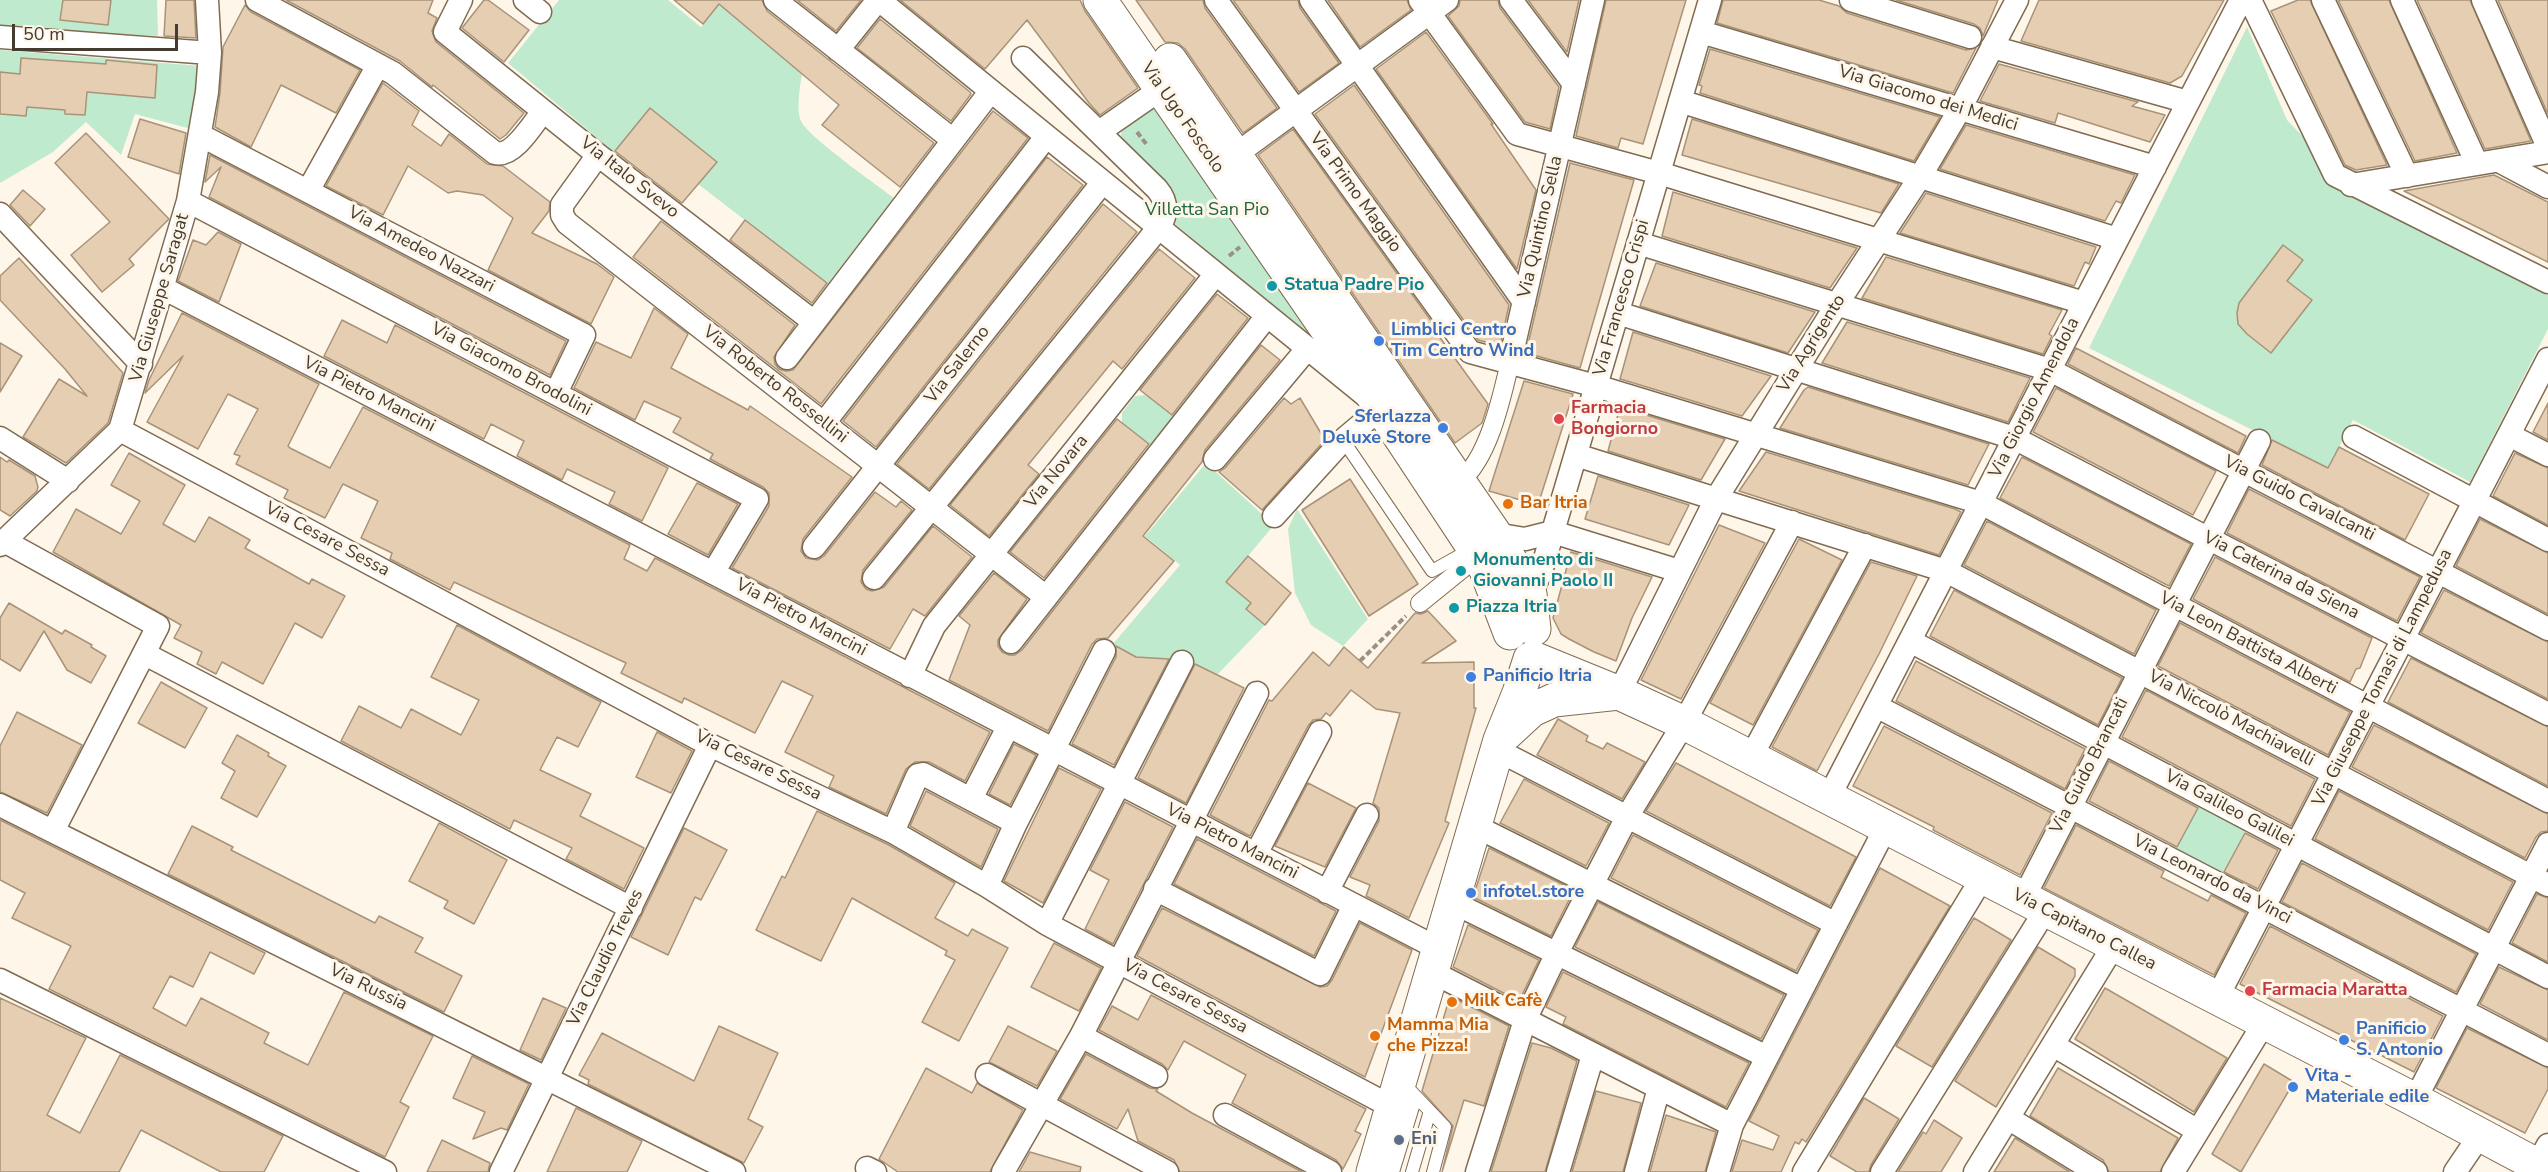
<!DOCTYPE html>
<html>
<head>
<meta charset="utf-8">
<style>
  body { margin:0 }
  #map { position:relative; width:2548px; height:1172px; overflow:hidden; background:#fff6ea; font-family:"Nunito Sans",sans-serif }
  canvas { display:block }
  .scale { position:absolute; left:12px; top:24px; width:166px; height:27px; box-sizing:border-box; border:3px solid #443c30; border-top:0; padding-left:8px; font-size:18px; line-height:21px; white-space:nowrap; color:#443c30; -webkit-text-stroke:4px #fff6ea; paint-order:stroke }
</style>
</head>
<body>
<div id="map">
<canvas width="2548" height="1172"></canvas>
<div class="scale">50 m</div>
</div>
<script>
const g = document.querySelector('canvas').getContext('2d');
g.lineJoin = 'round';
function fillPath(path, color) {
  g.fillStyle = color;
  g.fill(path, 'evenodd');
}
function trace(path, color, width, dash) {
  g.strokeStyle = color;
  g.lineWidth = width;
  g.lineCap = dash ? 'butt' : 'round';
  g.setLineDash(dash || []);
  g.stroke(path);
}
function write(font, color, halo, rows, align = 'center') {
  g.font = font + ' "Nunito Sans",sans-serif';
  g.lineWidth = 6;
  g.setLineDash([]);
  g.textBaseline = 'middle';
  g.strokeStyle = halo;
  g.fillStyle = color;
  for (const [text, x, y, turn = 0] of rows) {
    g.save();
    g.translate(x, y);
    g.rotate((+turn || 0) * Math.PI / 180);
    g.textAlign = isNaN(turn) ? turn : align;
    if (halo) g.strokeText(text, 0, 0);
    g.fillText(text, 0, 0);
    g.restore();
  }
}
fillPath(new Path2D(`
  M0,0H157L158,36L0,28Z
  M559,0H668L701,27L719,4L802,74C800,86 796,110 801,121C807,136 877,185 894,198L828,284L698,184L650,109L614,152L508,63Z
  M2247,27L2287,120L2307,141L2339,190L2548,295V329L2470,482L2353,420L2328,468L2089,348Z
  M0,50L201,66L191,129L135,114L121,155L86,122L53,152L0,183Z
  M1166,95L1317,344L1173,222L1177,200L1123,141L1121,135L1123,128Z
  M1146,395L1174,417L1151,445L1122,423V413L1135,396Z
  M1206,463L1274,525L1226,582L1251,603L1246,609L1265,625L1217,675L1189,662L1136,657L1113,644L1180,565L1145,536Z
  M1297,509L1368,619L1343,646L1311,625L1295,593L1288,529Z
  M2200,803L2247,828L2220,879L2173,855Z`), '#bfeace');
const building = new Path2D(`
  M63,0H111L108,25L60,20Z
  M166,0H194L196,38L164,36Z
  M286,0H433L428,13L437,18L432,31L436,42L524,113L506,135L500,139L433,85L432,87L400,61Z
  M484,0H488L529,30L504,62L462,28Z
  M674,0H762L767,11L934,143L900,187L822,125L839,105L719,4L703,24Z
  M797,0H861L836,31Z
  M900,0H1080L1085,11L1138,88L1100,115L1089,103L1027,20L985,69Z
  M1136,0H1203L1205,8L1277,108L1243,133L1185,49L1178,43L1165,42Z
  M1233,0H1298L1300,8L1339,63L1299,92Z
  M1328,0H1407L1411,10L1360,47Z
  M1460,0H1498L1500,8L1559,87L1550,129L1525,122L1448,16L1459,6Z
  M1528,0H1579L1567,52Z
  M1606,0H1686L1643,144L1621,138L1618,148L1576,136Z
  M1723,0H1819L1839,6L1847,13L1966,50L1976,48L1953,93L1717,23Z
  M1896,0H1998L1983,36L1980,28L1974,24Z
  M2039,0H2224L2182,76L2170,83L2021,41Z
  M2298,0H2310L2387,165L2356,170L2345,165L2271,11Z
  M2338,0H2389L2457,153L2415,161Z
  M2417,0H2470L2531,141L2485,149Z
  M2498,0H2548V114Z
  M245,5L251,12L360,70L336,113L281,85L251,147L215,127L220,93L223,47Z
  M880,19L970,92L971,94L951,121L857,48Z
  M1426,32L1493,124H1491L1536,190L1517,269L1376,69Z
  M1710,49L1940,117L1914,161L1700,93L1702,86L1699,85Z
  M21,58L106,64V60L157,65L155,98L87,92L85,115L65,114V110L27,107L26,116L0,114V72L20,74Z
  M1999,64L2138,102L2132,106L2165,115L2150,142L2058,113L2055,123L1980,101Z
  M383,83L419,111L412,125L441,146L449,134L487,164L503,166L550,202L549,211L532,233L597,264L614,277L591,324L488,270L513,218L483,195L457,191L448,193L408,166L383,215L326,186Z
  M1354,85L1509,305L1500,346L1478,340L1315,114Z
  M650,108L717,162L682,203L615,151Z
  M993,111L1028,138L821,404L633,257L661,221L795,325L774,357L775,364L779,369L786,371L793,370Z
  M140,119L186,133L179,174L128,157Z
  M1692,119L1899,184L1881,213L1682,155Z
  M1966,125L2135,175L2121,203L2116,201L2105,221L1940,169Z
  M1293,129L1437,329L1433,328L1488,404L1482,423L1455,443L1258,155Z
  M86,133L169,219L129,259L134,265L102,292L71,255L110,222L55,163Z
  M210,155L566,341L550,375L209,197L221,167L205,182Z
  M1047,157L1083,185L876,447L843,421Z
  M1570,163L1634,180L1580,368L1526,353Z
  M2494,175L2548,202V262L2404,191Z
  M23,190L45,209L30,226L10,205Z
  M1673,192L1857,248L1830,288L1662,236Z
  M1926,193L2096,247L2089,264L2085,262L2074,286L1900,233Z
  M1103,204L1137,232L929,489L897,464Z
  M745,220L827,283L812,303L730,240Z
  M218,232L241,244L219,302L178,281L193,240L206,245Z
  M2283,245L2303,260L2287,281L2312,300L2271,353L2247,334L2238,324L2237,313L2239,303Z
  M1159,249L1195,278L1122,369L1113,361L1028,465L1039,474L989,536L950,505Z
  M1886,257L2062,310L2049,334L2052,336L2043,354L1862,298Z
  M19,258L123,373L108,423L66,463L23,437L59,379L87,396L65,369L0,300V276Z
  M1656,263L1815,312L1788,353L1640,306Z
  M1217,294L1248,318L1172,415L1140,390Z
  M654,308L688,334L671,368L748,410L750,406L852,477L803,539L801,551L806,558L818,560L824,556L875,492L896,507L901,501L912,510L863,570L861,582L866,589L872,591L884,587L933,526L972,557L925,616L913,609L890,649L732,568L769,506V493L763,487L710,459L713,454L673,432L681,418L644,401L635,420L574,388L596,342L631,358Z
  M182,313L319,384L288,446L290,448L330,468L363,407L630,545L624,559L647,571L655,558L990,732L965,781L929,762H915L906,769L886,814L829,787L834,776L785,752L813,696L782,681L755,733L684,698L682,703L621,673L626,663L454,582L450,590L390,559L392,553L361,538L378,501L343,484L325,518L284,498L288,490L236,464L240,456L234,454L258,409L228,394L198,449L147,422L183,356L145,393L149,380Z
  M342,320L387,343L395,325L668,468L642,521L609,504L615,492L567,469L562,480L517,456L524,441L491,424L484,439L324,356Z
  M1847,322L2030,378L2008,422L1822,363Z
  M1633,332L1771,376L1742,416L1627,381L1620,379Z
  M0,343L22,356L0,392Z
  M1261,345L1280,360L1205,450L1202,462L1143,536L1174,561L1108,638L1097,639L1092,644L1048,731L949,680L970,625L959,616L994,573L1027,599L998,640V646L1002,652L1009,655H1015L1022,650Z
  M2076,348L2246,436L2238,453L2068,364Z
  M1524,381L1573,394L1538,505L1489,491Z
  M1808,387L1989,444L1968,485L1780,428L1804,390Z
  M2056,388L2216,471L2193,515L2033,432Z
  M1284,398L1291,404L1300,398L1325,440L1262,510L1219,472L1225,468Z
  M2548,403V440L2533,432Z
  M1620,407L1725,439L1701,480L1608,451Z
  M1117,419L1149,444L1044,578L1010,552Z
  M2272,440L2328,468L2339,447L2429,494L2405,540L2262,465Z
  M1766,452L1955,509L1961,512L1939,555L1739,491Z
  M129,453L185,485L163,524L195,542L209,517L250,540L245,548L309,584L312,579L345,596L322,638L295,623L263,684L222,662L216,674L197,664L202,652L174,638L181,625L53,552L76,509L121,534L140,501L111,485Z
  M2515,453L2548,468V525L2493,496Z
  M0,457L7,462L9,460L35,476L38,487L37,491L10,516L0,510Z
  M2022,457L2191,544L2169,586L2000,498Z
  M1598,476L1689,505L1669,545L1585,519Z
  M1350,479L1418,584L1369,616L1302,510Z
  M697,483L738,504L708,555L668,534Z
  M2249,489L2420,577L2397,621L2227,533Z
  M2480,519L2548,553V614L2456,566Z
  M1987,521L2156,610L2134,654L1964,565Z
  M1719,525L1765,543L1681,699L1641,680Z
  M1799,539L1842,560L1753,725L1710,703Z
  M1571,552L1652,577L1632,618L1616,661L1594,652L1569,639L1561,634L1553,618Z
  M1248,556L1291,593L1265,625L1246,609L1251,603L1226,582Z
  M2215,557L2372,638L2360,668L2356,669L2350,682L2193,599Z
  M1871,562L1917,576L1879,654L1817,771L1772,747Z
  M1954,590L2122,678L2098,725L1930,636Z
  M2444,590L2548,642V699L2421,633Z
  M9,603L62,634L65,630L92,645L91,647L106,656L91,683L67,670L44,631L20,671L0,659V618Z
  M1428,611L1456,641L1422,663L1474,662V708H1476L1445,821L1449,823L1409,918L1366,896L1370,885L1350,877L1379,821V808L1373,803L1400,713L1376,709L1351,690L1330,716L1326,713L1321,719L1313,720L1308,726L1250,836L1210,815L1269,700L1272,701L1313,652L1329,666L1344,647L1368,668L1415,613L1421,614Z
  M2180,623L2350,712L2328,755L2158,666Z
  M457,625L601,702L578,747L557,737L540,770L591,794L580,816L644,848L624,889L566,859L572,848L514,820L510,829L341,741L359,706L401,728L411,709L461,735L479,700L431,677Z
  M1116,646L1136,657L1169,659L1114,765L1072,744L1116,657Z
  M2411,658L2548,727V786L2388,702Z
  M1916,661L2085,749L2065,789L1896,701Z
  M1195,664L1244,688L1186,803L1138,778Z
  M161,682L207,708L185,748L138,723Z
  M2146,690L2315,779L2291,826L2122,737Z
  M17,712L82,745L47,813L0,792V746Z
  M1558,719L1588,736L1586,741L1603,749L1607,743L1645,762L1622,799L1537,755Z
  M2374,725L2548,814V831L2541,832L2536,837L2525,858L2352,767Z
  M1884,726L2052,813L2020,875L1933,830L1934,827L1853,786Z
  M657,732L692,751L671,793L636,777Z
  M237,735L269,753L268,756L286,766L257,817L221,798L235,771L222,763Z
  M1014,744L1036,755L1010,805L989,794Z
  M2109,761L2198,808L2177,847L2089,801Z
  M1676,763L1856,857L1830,906L1646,811Z
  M1059,768L1101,789L1043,903L1004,881Z
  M1524,779L1609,823L1586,866L1500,823Z
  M1308,783L1356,808L1325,867L1275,846Z
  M926,791L998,829L981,867L910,826Z
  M2339,791L2513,882L2488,930L2315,839Z
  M1125,802L1173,827L1113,944L1085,929L1109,880L1090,870Z
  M817,811L887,844L955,883L935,918L968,936L972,929L1008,948L959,1041L922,1022L955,960L945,955L947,951L852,898L821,961L756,930L782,876L785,878Z
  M0,820L265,953L254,974L210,952L193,987L170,976L153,1008L186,1026L201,998L269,1033L264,1043L308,1065L344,992L433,1036L400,1102L409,1107L385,1157L49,989L71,946L12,918L25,893L0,880Z
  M439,823L507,860L474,924L444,908L448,901L409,881Z
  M2076,825L2164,871L2161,877L2208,901L2211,895L2246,913L2214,975L2044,888Z
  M192,826L233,847L231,850L375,923L379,916L423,938L415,952L462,976L444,1012L168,874Z
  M684,828L727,850L701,900L695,897L668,955L631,937Z
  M2245,833L2278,850L2258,889L2224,872Z
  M1633,835L1818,930L1796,971L1611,878Z
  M1197,839L1336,911L1314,956L1174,884Z
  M1489,848L1574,890L1551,936L1473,897Z
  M2302,863L2476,954L2456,992L2282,902Z
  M1880,868L1950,906L1806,1142L1802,1139L1799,1144L1795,1142L1781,1172H1732L1742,1140L1773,1150L1779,1136L1749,1121Z
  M2537,894L2548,898V962L2512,943Z
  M1598,902L1784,995L1761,1039L1575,947Z
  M1162,908L1320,987L1327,986L1332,980L1360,923L1412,950L1365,1077L1137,956Z
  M1974,918L2011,940L1932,1067L1896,1046Z
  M1468,925L1539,960L1519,1001L1453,967Z
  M2270,926L2443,1016L2414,1072L2240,984Z
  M1054,943L1101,968L1079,1011L1031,987Z
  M2038,947L2075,969V976L1996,1107L1955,1081Z
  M2499,967L2548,990V1040L2480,1004Z
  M1563,972L1749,1063L1726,1107L1563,1024L1566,1017L1546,1007Z
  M2105,988L2227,1058L2194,1112L2075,1039Z
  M1151,995L1366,1109L1355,1131L1361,1134L1343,1169L1336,1160L1232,1103L1246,1075L1184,1041L1168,1070L1162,1064L1099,1030L1112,1006L1138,1020Z
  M1450,996L1509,1026L1484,1106L1464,1100L1442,1172L1453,1126L1422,1091Z
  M0,998L86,1038L47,1115L80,1133L120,1055L283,1136L264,1172H221L141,1130L119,1172H0Z
  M543,998L566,1008L541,1060L520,1050Z
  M719,1026L778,1053L748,1119L763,1127L744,1163L588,1084L589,1080L579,1075L602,1033L694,1081Z
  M1008,1026L1057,1051L1037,1086L989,1062Z
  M2467,1028L2548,1068V1089L2525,1133L2436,1088Z
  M1532,1043L1551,1048L1577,1061L1545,1172H1491Z
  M1086,1054L1150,1088L1158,1089L1156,1091L1192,1113L1302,1172H1180L1174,1160L1138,1141L1128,1109L1117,1129L1060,1099Z
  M472,1056L529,1084L507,1130L501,1128L473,1139L485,1112L453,1098Z
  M2264,1064L2294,1082L2241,1172L2212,1154Z
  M926,1068L972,1093L977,1083L1023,1110L990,1172H898L879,1159Z
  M2058,1068L2178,1138L2160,1172H2109L2103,1160L2030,1116Z
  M1596,1091L1641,1103L1623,1172H1572Z
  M1864,1098L1899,1119L1871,1165L1869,1172H1857L1830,1156Z
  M576,1108L642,1141L627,1172H547Z
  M1666,1115L1716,1132L1705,1172H1650Z
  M1934,1120L1962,1138L1941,1172H1898L1923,1132L1926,1134Z
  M2015,1138L2070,1172H1994Z
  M442,1140L490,1163L488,1172H427Z
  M1030,1152L1081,1167L1080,1172H1019Z`);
fillPath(building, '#e5ceb2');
trace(building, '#a89378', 1.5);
const service = new Path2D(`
  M1343,440L1432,571L1473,548
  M1401,1083L1406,1086L1445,1127L1433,1172
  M1393,1172L1416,1097
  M1412,1172L1430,1111`);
const pedestrian = new Path2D(`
  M1460,481C1489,458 1502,396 1510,362
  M1420,603L1478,556`);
const minor = new Path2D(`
  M257,0L393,73L495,153C513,158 533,124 543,111
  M461,0L445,32L598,155L814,322
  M525,0L540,12
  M775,0L953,140
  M879,0L1381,408L1343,440L1274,516
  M1216,0L1470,352L1596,386L1981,503L2548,801
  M1311,0L1524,302
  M1420,0L1517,134L1659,173L2084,303
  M1511,0L1574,84
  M1851,0L1970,37
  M2250,0L2335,175L2548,282
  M2323,0L2407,176
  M2402,0L2477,164
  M2483,0L2548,147
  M1701,32L2155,167
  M0,37L210,53
  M1992,47L2188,102
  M838,50L878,0
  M1680,101L2117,239
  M1099,132L1161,89
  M200,135L584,335L556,393
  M598,155L562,205V215L567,223L1046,597
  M1235,155L1447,0
  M2499,161L2548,187
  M2351,185L2548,152
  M308,191L378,65
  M188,201L757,499L713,573
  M0,214L141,364
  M1638,243L2050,370L2548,629
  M163,288L1439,949
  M1618,313L2014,438L2548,714
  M787,358L990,92
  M1510,362L1593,0
  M824,423L1046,137
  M120,430L710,745L893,832L987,886L1047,924L1392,1107
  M2509,435L2548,455
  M2354,437L2548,540
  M0,438L68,481
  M1576,455L1946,571L2548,885
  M1215,459L1307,349
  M1495,534L1525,539L1553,532L1679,571
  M4,541L158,626L53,831
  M0,545L120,430L188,201L207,92L210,53L207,0
  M814,547L1102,183
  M874,578L1160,226C1168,212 1167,201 1157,189L1023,58
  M1526,604L1541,572L1710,0
  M1910,641L2548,977
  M1011,642L1267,316
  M145,654L631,908
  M910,676L934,626L1215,275
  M1619,693L1716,499L1837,304L1920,177L1960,109L2017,0
  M1876,706L2548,1055
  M1497,750L1836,924
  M1751,757L1865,545
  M1829,797L2241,0
  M971,799L1008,727
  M0,805L734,1172
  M1475,826L1802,989
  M893,832L916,779L918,775L923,774L1016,823
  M1256,854L1320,732
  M987,886L1016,823L1104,651
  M1155,889L1320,974L1354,905
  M1327,892L1367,815
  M2023,899L2259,441
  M1452,902L1767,1057
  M1047,924L1182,662
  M1432,972L1732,1125
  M0,980L385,1172
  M2217,998L2548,359
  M1081,1036L1156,1076
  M2053,1045L2198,1131
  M987,1075L1167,1172
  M2415,1100L2548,844
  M1225,1115L1330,1172
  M2008,1118L2096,1172
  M2537,1165L2548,1145
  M867,1168L875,1172
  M501,1172L710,745
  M1003,1172L1081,1036L1257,693
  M1477,1172L1525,1020L1557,953L1627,817L1684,723L1792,522
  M1558,1172L1593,1055
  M1636,1172L1659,1088
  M1718,1172L1732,1125L1886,827
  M1804,1172L1982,878
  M1882,1172L2045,911
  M1975,1172L2114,945
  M2173,1172L2264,1023
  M2455,1172L2480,1135`);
const secondary = new Path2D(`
  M1506,734L1532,710L1554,700L1619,693
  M1373,1172L1500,740L1519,693L1530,659`);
const primary = new Path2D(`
  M1100,0L1381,408L1473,547L1486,570L1510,633
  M1170,60L1495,534L1530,594L1534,629
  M1533,658L1619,693L1684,723L2415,1100L2548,1171`);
trace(service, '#806c52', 14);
trace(pedestrian, '#806c52', 20);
trace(minor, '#806c52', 25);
trace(secondary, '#806c52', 35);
trace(primary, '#806c52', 35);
trace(new Path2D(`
  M1137,132L1147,145
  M1229,256L1240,247
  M1360,661L1406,616`), '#9a9185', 4, [6, 3]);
trace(service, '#fff', 12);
trace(pedestrian, '#fff', 18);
trace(minor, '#fff', 22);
trace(secondary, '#fff', 33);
trace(primary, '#fff', 33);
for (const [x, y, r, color] of [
  [1272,286,6,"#0f9aa8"],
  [1379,341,6,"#3f7fe0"],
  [1559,419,6,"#e0444e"],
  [1443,428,6,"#3f7fe0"],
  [1508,504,6,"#e8710a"],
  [1461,571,6,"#0f9aa8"],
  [1454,608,6,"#0f9aa8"],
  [1471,677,6,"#3f7fe0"],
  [1471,893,6,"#3f7fe0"],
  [2250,991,6,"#e0444e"],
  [1452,1002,6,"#e8710a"],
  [1375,1036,6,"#e8710a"],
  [2344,1040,6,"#3f7fe0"],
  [2293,1087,6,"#3f7fe0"],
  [1399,1140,6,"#5c6f8a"]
]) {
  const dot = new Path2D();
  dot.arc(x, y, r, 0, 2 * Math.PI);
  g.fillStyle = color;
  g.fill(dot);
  trace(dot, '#fff6ea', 2);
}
write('18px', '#443c30', '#fff6ea', [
  ["Via Giacomo dei Medici",1928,99,17],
  ["Via Ugo Foscolo",1182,118,55],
  ["Via Italo Svevo",629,178,38],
  ["Via Primo Maggio",1355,193,54],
  ["Via Quintino Sella",1541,227,-77],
  ["Via Amedeo Nazzari",421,250,28],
  ["Via Giuseppe Saragat",160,298,-74],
  ["Via Francesco Crispi",1622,298,-74],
  ["Via Agrigento",1812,344,-58],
  ["Via Salerno",958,365,-52],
  ["Via Giacomo Brodolini",511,370,28],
  ["Via Roberto Rossellini",775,385,38],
  ["Via Pietro Mancini",369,395,27],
  ["Via Giorgio Amendola",2035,398,-63],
  ["Via Novara",1057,472,-51],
  ["Via Guido Cavalcanti",2299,499,27],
  ["Via Cesare Sessa",327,540,28],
  ["Via Caterina da Siena",2281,576,27],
  ["Via Pietro Mancini",801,618,28],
  ["Via Leon Battista Alberti",2248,644,28],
  ["Via Giuseppe Tomasi di Lampedusa",2383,678,-63],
  ["Via Niccolò Machiavelli",2231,719,28],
  ["Via Cesare Sessa",758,766,26],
  ["Via Guido Brancati",2090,766,-63],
  ["Via Galileo Galilei",2229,809,28],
  ["Via Pietro Mancini",1232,842,27],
  ["Via Leonardo da Vinci",2212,880,27],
  ["Via Capitano Callea",2084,930,27],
  ["Via Claudio Treves",606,958,-64],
  ["Via Russia",368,988,26],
  ["Via Cesare Sessa",1185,997,28]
]);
write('18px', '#1f6440', '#fff6ea', [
  ["Villetta San Pio",1207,211]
]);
write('bold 18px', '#0d838f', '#fff6ea', [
  ["Statua Padre Pio",1284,286],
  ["Monumento di",1473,561],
  ["Giovanni Paolo II",1473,582],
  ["Piazza Itria",1466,608]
], 'left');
write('bold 18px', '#366cbe', '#fff6ea', [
  ["Limblici Centro",1391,331],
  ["Tim Centro Wind",1391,352],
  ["Sferlazza",1431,418,"right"],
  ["Deluxe Store",1431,439,"right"],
  ["Panificio Itria",1483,677],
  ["infotel.store",1483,893],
  ["Panificio",2356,1030],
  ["S. Antonio",2356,1051],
  ["Vita -",2305,1077],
  ["Materiale edile",2305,1098]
], 'left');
write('bold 18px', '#be3a42', '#fff6ea', [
  ["Farmacia",1571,409],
  ["Bongiorno",1571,430],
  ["Farmacia Maratta",2262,991]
], 'left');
write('bold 18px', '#c56008', '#fff6ea', [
  ["Bar Itria",1520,504],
  ["Milk Cafè",1464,1002],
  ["Mamma Mia",1387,1026],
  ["che Pizza!",1387,1047]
], 'left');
write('bold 18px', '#4e5e75', '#fff6ea', [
  ["Eni",1411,1140]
], 'left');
</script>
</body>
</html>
